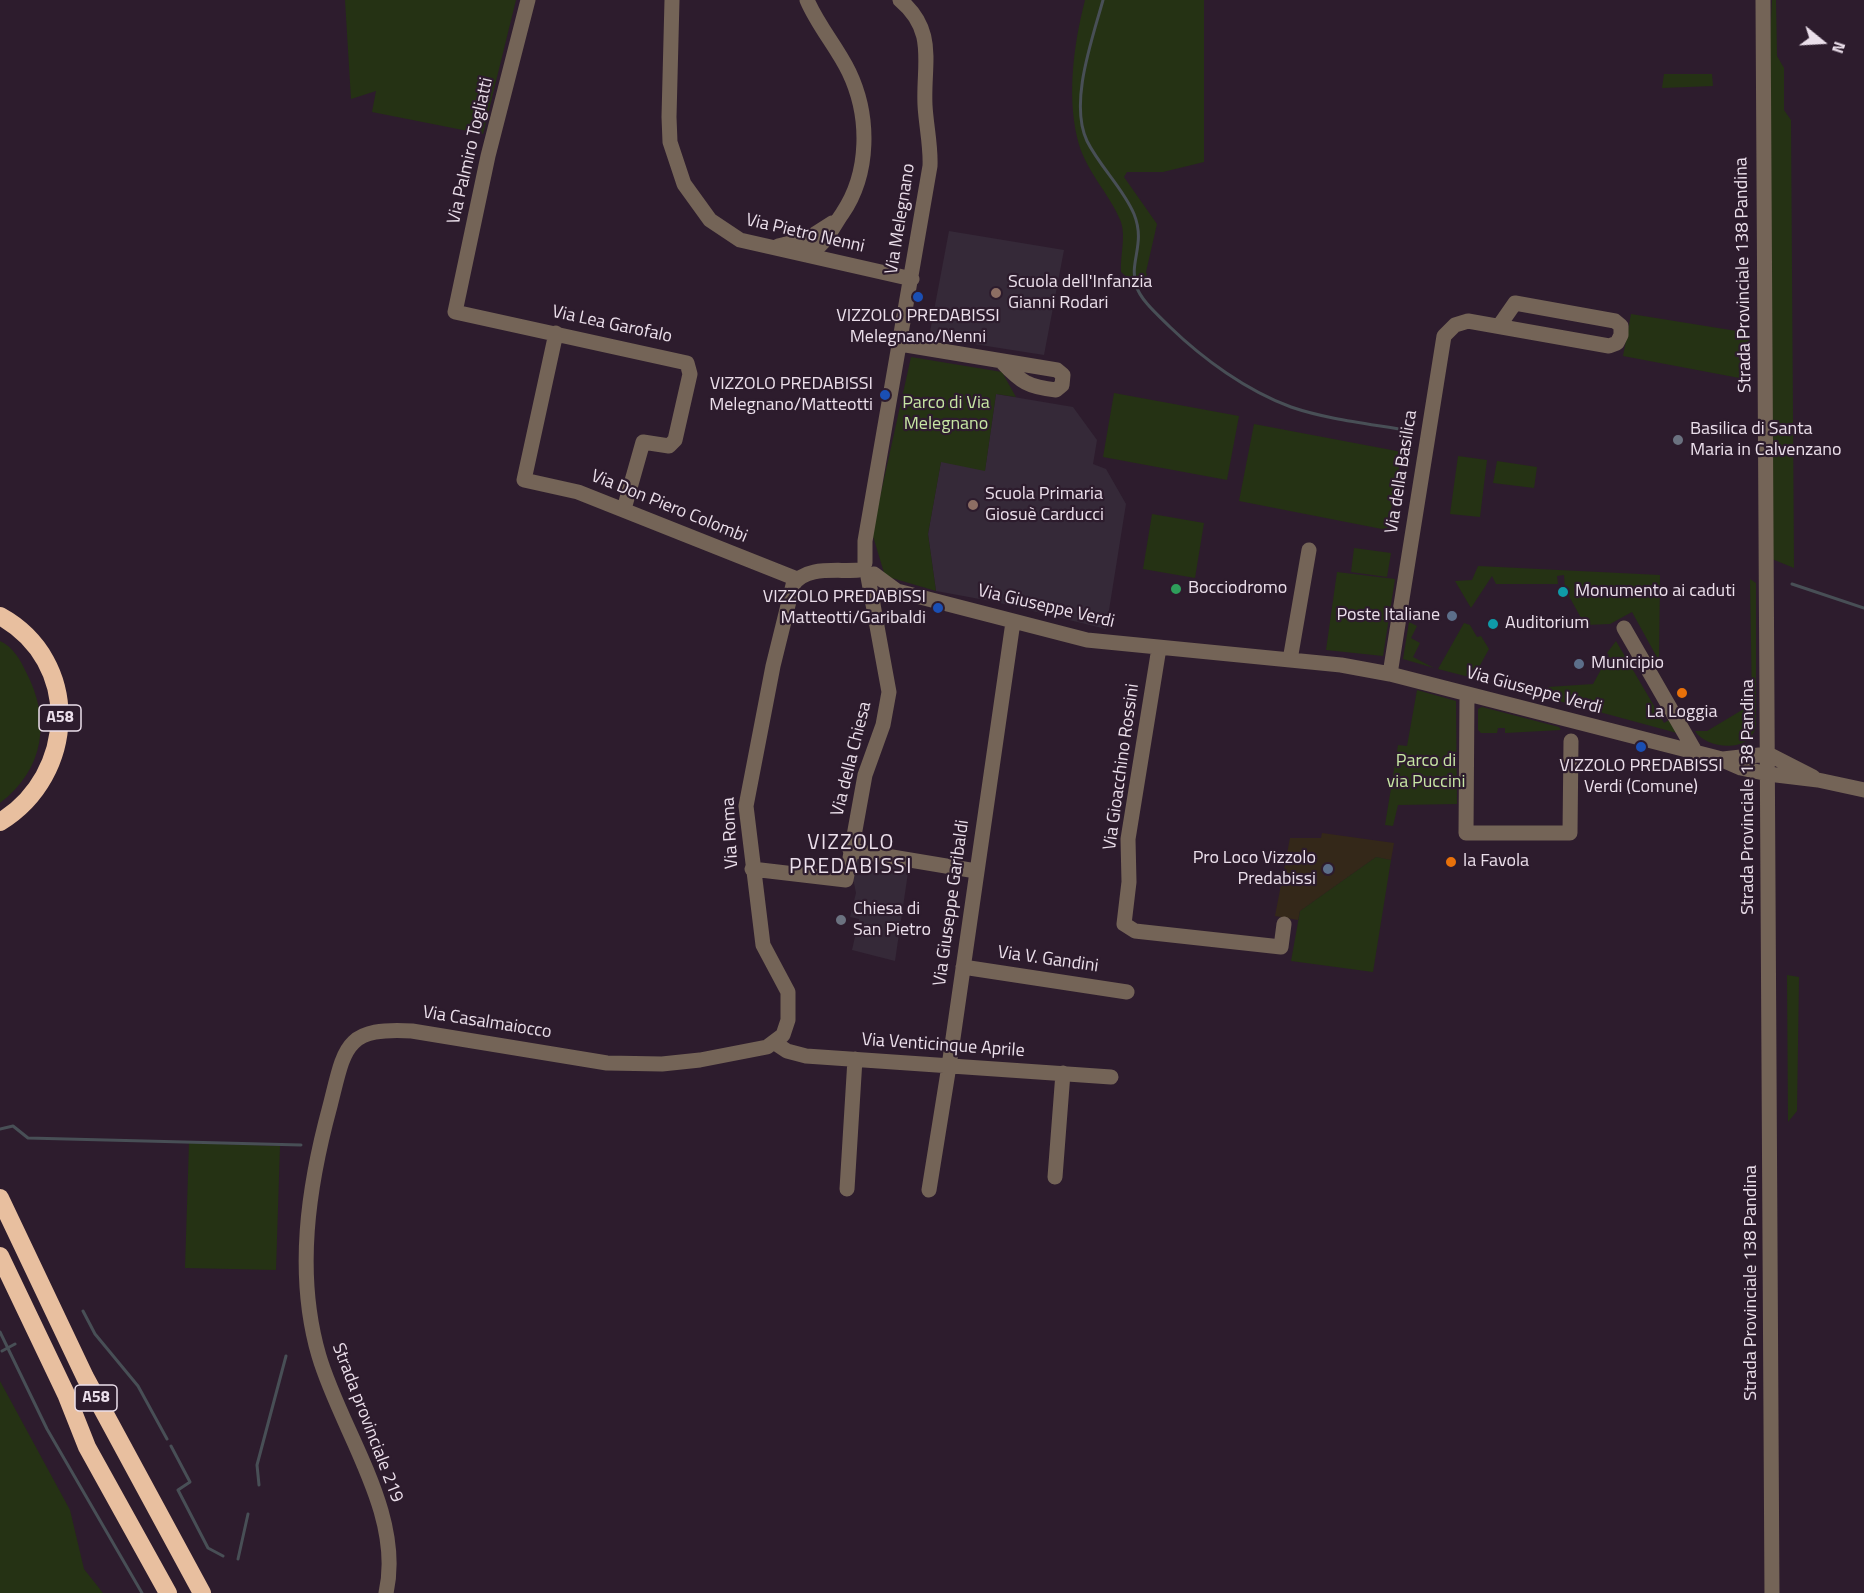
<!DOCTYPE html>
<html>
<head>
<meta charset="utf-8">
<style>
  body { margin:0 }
  #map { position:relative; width:1864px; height:1593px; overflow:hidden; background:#2d1c2d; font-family:"Titillium Web",sans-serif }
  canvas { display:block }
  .north { position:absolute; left:1792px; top:12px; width:60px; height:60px; -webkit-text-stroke:4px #2d1c2d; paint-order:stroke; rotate:108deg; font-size:16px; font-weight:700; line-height:24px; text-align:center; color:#ebdfeb }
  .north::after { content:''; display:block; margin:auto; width:21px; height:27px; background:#ebdfeb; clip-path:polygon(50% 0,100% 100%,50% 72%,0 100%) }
</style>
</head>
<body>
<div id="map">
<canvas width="1864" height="1593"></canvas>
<div class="north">N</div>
</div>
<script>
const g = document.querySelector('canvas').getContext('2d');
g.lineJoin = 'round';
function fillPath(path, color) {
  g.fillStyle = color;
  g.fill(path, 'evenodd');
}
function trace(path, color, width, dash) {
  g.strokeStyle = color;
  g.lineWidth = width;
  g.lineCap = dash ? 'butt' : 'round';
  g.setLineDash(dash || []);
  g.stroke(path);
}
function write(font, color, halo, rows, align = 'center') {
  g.font = font + ' "Titillium Web",sans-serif';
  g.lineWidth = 4.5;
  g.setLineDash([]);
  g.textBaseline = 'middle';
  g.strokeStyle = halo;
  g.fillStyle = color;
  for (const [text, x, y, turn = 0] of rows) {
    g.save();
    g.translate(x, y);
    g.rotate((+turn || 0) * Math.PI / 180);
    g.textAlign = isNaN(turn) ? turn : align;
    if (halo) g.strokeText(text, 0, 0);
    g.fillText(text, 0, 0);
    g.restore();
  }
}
fillPath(new Path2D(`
  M1322,833L1394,843L1391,860L1376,857L1300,911L1298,920L1275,916L1290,838H1321Z`), '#342819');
fillPath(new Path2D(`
  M949,231L1064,250L1044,355L929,337Z
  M996,394L1073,407L1097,440L1093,464L1106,469L1126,504L1106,629L996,602L936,591L928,534L941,461L985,470Z
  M855,857L909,866L895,961L852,950L859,919L850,917L856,893L853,878Z`), '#352938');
fillPath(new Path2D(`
  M345,0H516L483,134L372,112L376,91L351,99Z
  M1085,0H1204V162L1163,172H1127L1124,177L1157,224L1146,272L1149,285L1130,280L1121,272C1120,256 1126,237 1121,222C1109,192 1084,170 1077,137C1067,93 1074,43 1085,0Z
  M1772,0H1776L1777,56L1784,68V110L1791,120L1794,568L1772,559L1769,58Z
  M1664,74H1712L1713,86L1662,88Z
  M1631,314L1749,333L1750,380L1623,356Z
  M911,357L1002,372L1016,397L996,394L985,471L941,462L928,534L936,591L885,576L872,533Z
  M1114,393L1239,416L1227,480L1103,457Z
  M1254,424L1402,452L1387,530L1239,501Z
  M1458,456L1487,460L1480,517L1450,514Z
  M1497,461L1537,467L1534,488L1493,483Z
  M1152,514L1204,523L1195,578L1143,569Z
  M1354,548L1391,553L1387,577L1351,572Z
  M1478,566L1660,575L1659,661L1632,612L1610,624L1585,625L1565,589L1564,575L1557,576L1558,584H1496L1492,576L1471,608L1455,581L1472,580Z
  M1337,572L1395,579L1383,656L1326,650Z
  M1750,579L1756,583V726C1750,755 1705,748 1695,731H1707L1752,704Z
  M1409,622L1417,626L1411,638L1420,643L1413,657L1434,668L1403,659Z
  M1464,623L1470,625L1477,637L1481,636L1489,649L1473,678L1438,669Z
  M0,641C13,647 20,659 26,672C51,719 45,769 0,803Z
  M1616,641L1664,723L1671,719L1677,733L1555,700L1548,687L1593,684L1609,655L1607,653Z
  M1417,690L1456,701L1457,804L1398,805L1393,826L1385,825L1398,745L1407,746Z
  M1482,707L1559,727L1561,730L1505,733V728H1498L1497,733H1481L1478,730V709Z
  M1376,857L1391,860L1373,972L1291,961L1300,911Z
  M1787,975L1799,977L1797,1111L1788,1122Z
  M189,1143L280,1146L276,1270L185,1268Z
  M0,1381L70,1510L84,1569L103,1593H0Z`), '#253214');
trace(new Path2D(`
  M1103,0C1092,40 1069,103 1087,141C1100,167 1123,188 1134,214C1146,244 1129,261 1136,285C1140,300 1159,316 1170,327C1203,359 1247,391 1291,407C1329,420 1372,424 1411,431
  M1792,584L1864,608
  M0,1129L13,1126L28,1138L301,1145
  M83,1311L95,1334L138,1386L167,1439
  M0,1332L47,1429L142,1593
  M2,1351L15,1344
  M171,1446L190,1482L178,1490L208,1548L223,1556
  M259,1485L257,1465L286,1356
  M238,1559L248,1514`), '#484f56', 3);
trace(new Path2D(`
  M528,0L488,156L455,312L687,363L690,374L675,440L669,446L643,442L624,509
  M672,0L669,117L670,142L684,184L710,220L740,240L912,279
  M1763,0L1772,1593
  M778,246L807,239L832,223
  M806,255C824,248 832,228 842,214C870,173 870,116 849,72C837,47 818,26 807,0
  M556,333L524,480L578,492L797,579
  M900,344L1057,370L1063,375L1062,385L1056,390C1028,387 1021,382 1002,362
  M865,563V541L930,166C931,146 926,125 925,105C923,64 937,31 900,0
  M874,574L897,591L1087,640L1341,665L1390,674L1718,758L1741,768L1768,774L1818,780L1864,790
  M1624,628L1696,753
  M1159,648L1128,839L1129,882L1124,924L1135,931L1281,947L1284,924
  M1290,660L1309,550
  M1390,674L1444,336L1455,325L1468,321L1609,346L1617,343L1621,335V326L1615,321L1515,303L1499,326
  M1467,694L1466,833H1570L1571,741
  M1723,759L1768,754L1813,777
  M850,850L976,871
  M752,869L846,880L865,775L883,725L889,692L868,577
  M963,967L1127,992
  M775,1043L787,1051L806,1056L1111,1077
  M1055,1177L1063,1073
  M847,1189L855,1059
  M929,1190L949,1066L1013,622
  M386,1593C404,1513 341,1431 319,1356C295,1274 308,1187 330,1106C345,1047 344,1027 412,1031L607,1063L662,1064L700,1060L767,1047L783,1035L788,1020V992L763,945L746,806L773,666L793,585C806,565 838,572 859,570`), '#746457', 15);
trace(new Path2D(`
  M0,616C82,661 77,775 0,822
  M0,1198L85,1377L202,1593
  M0,1256L66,1394L87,1447L168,1593`), '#e8bf9f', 18);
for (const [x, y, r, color] of [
  [996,293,6,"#8d6e63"],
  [918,297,6,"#1a4fb4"],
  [885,395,6,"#1a4fb4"],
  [1678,440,6,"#6b7280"],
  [973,505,6,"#8d6e63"],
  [1176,589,6,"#2e9e5b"],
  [1563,592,6,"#0f9aa8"],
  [938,608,6,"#1a4fb4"],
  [1452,616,6,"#5c6f8a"],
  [1493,624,6,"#0f9aa8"],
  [1579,664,6,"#5c6f8a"],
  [1682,693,6,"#e8710a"],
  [1641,747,6,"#1a4fb4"],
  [1451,862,6,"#e8710a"],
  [1328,869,6,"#5c6f8a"],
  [841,920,6,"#6b7280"]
]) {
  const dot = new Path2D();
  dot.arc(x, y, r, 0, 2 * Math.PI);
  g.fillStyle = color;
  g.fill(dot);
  trace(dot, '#2d1c2d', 2);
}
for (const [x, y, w] of [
  [60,718,42],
  [96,1398,42]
]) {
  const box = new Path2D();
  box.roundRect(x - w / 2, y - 13, w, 26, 4.5);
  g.fillStyle = '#2d1c2d';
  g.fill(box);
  trace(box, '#ebdfeb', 1.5);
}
write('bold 16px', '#ebdfeb', null, [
  ["A58",60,718],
  ["A58",96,1398]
]);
write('18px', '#ebdfeb', '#2d1c2d', [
  ["Via Palmiro Togliatti",471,151,-77],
  ["Via Melegnano",901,219,-81],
  ["Via Pietro Nenni",805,234,13],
  ["Strada Provinciale 138 Pandina",1744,275,-91],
  ["Via Lea Garofalo",612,325,12],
  ["Via della Basilica",1402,472,-81],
  ["Via Don Piero Colombi",669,507,22],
  ["Via Giuseppe Verdi",1046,607,13],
  ["Via Giuseppe Verdi",1534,691,15],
  ["Via della Chiesa",852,759,-76],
  ["Via Gioacchino Rossini",1122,767,-82],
  ["Strada Provinciale 138 Pandina",1749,797,-90],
  ["Via Roma",731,833,-93],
  ["Via Giuseppe Garibaldi",952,903,-82],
  ["Via V. Gandini",1048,960,8],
  ["Via Casalmaiocco",487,1023,9],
  ["Via Venticinque Aprile",943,1046,4],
  ["Strada Provinciale 138 Pandina",1752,1283,-90],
  ["Strada provinciale 219",367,1423,69]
]);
write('18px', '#ebdfeb', '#2d1c2d', [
  ["Scuola dell'Infanzia",1008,283],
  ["Gianni Rodari",1008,304],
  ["VIZZOLO PREDABISSI",918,317,"center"],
  ["Melegnano/Nenni",918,338,"center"],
  ["VIZZOLO PREDABISSI",873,385,"right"],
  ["Melegnano/Matteotti",873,406,"right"],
  ["Basilica di Santa",1690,430],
  ["Maria in Calvenzano",1690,451],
  ["Scuola Primaria",985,495],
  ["Giosuè Carducci",985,516],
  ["Bocciodromo",1188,589],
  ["Monumento ai caduti",1575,592],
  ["VIZZOLO PREDABISSI",926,598,"right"],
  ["Matteotti/Garibaldi",926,619,"right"],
  ["Poste Italiane",1440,616,"right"],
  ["Auditorium",1505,624],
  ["Municipio",1591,664],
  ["La Loggia",1682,713,"center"],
  ["VIZZOLO PREDABISSI",1641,767,"center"],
  ["Verdi (Comune)",1641,788,"center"],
  ["Pro Loco Vizzolo",1316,859,"right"],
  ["Predabissi",1316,880,"right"],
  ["la Favola",1463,862],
  ["Chiesa di",853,910],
  ["San Pietro",853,931]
], 'left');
write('18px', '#c7e6a4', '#2d1c2d', [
  ["Parco di Via",946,404],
  ["Melegnano",946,425],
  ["Parco di",1426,762],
  ["via Puccini",1426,783]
]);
g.letterSpacing = '1.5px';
write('21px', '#ebdfeb', '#2d1c2d', [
  ["VIZZOLO",851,844],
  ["PREDABISSI",851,868]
]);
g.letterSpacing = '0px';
</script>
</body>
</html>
